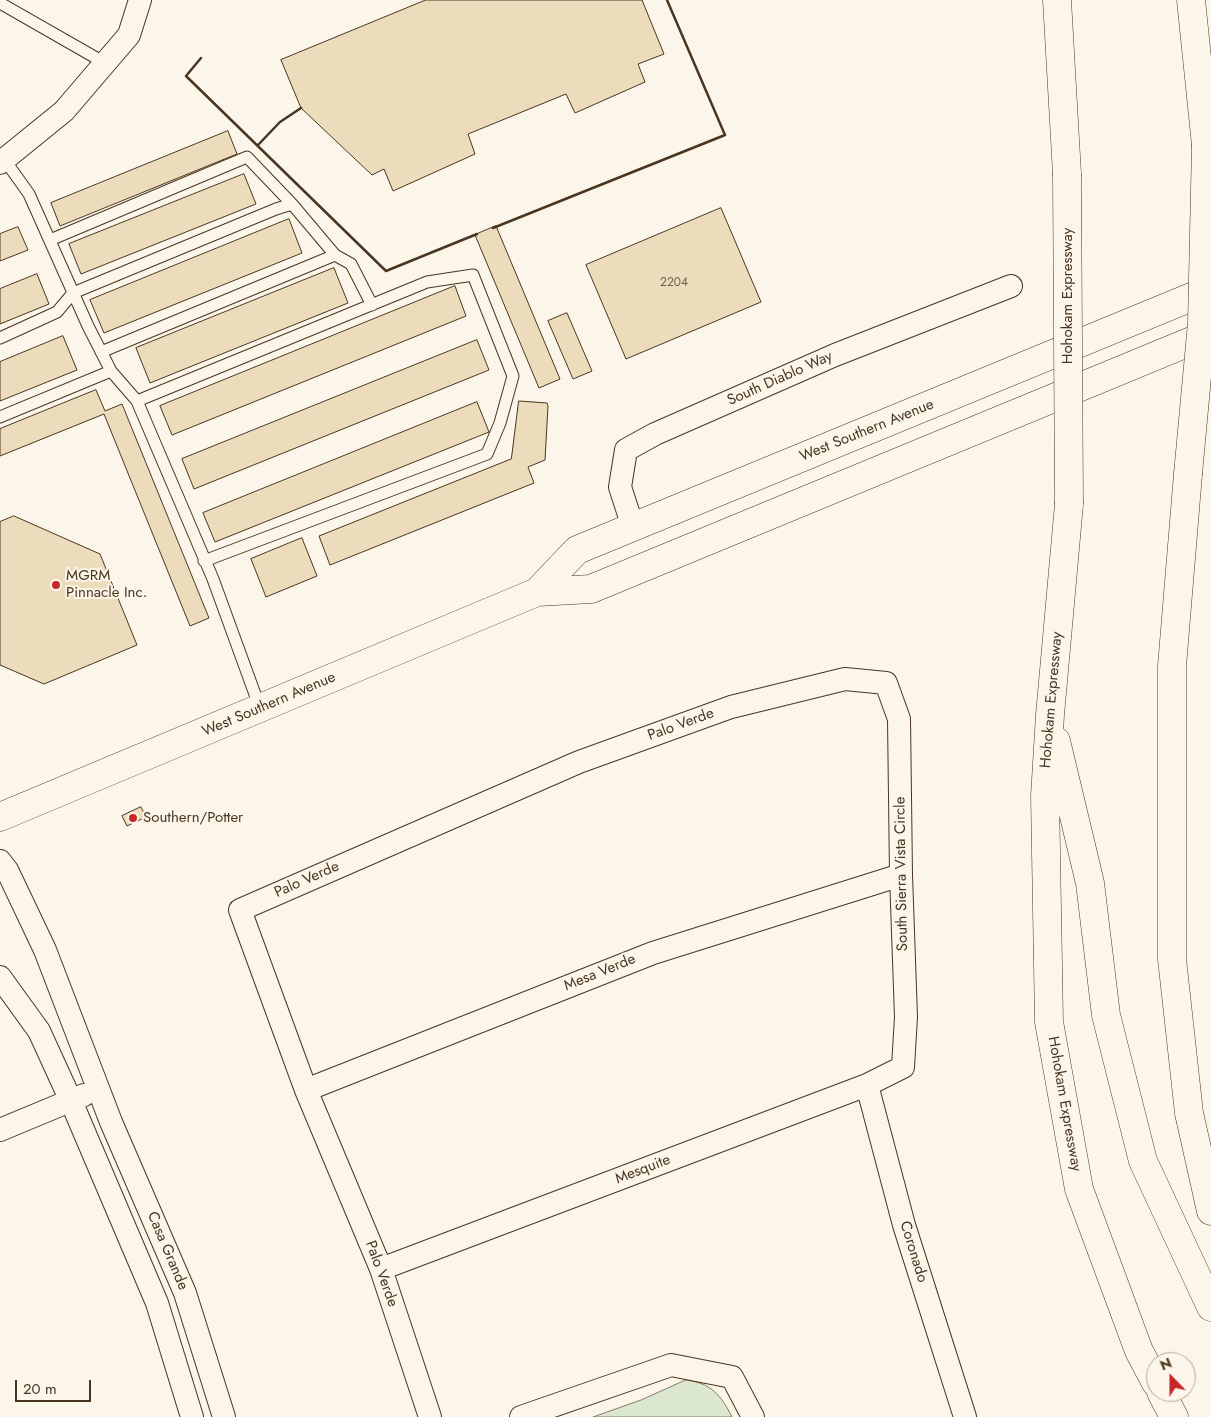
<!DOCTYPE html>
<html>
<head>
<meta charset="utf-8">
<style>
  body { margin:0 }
  #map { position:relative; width:1211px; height:1417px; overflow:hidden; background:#fbf6e9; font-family:Jost,sans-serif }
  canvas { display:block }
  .north { position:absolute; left:1146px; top:1352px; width:50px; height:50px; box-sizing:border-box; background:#fbf6e9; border:1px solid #b4a999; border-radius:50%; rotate:338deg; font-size:14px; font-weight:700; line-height:20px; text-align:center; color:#4a3520 }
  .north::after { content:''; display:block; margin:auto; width:18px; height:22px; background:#c62828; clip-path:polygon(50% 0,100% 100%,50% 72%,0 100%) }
  .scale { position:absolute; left:15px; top:1380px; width:76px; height:22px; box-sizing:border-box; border:2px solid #4a3520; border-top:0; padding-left:6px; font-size:15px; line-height:18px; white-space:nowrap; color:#4a3520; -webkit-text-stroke:4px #fbf6e9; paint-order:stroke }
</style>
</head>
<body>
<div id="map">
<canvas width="1211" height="1417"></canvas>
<div class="north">N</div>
<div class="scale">20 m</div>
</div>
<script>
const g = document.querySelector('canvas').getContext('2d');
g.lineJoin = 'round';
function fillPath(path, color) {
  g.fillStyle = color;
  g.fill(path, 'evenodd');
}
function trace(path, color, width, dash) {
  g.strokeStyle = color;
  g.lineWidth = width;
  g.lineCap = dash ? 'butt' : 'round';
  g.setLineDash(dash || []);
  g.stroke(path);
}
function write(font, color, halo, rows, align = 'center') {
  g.font = font + ' Jost,sans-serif';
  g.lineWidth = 4;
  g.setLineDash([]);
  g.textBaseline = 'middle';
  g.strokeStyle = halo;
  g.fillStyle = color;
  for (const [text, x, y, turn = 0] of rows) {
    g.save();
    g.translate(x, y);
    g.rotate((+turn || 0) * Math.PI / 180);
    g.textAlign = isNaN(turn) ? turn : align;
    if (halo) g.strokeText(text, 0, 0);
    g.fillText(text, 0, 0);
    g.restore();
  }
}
const green = new Path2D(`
  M686,1380C711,1383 721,1395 732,1417H593L641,1400Z`);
fillPath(green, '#dce7d0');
trace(green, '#887966', 1);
const building = new Path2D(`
  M426,0H642L664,54L638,64L645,82L575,113L566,94L468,134L475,154L393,191L384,169L372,175L301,108L281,60Z
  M228,131L237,154L60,226L51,203Z
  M244,174L256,204L81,274L69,244Z
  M721,208L761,302L626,359L586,265Z
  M289,219L302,253L104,333L90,300Z
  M496,226L560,379L539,388L475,235Z
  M18,227L28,250L0,261V234Z
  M334,268L348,303L150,383L136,348Z
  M37,274L49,304L0,324V289Z
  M455,286L466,316L172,435L160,406Z
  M567,313L592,371L573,379L548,321Z
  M63,336L77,370L0,401V362Z
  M477,340L489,370L194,489L182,459Z
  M96,390L105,411L122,404L209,618L190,626L104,414L0,456V429Z
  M519,401L547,403L548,406L545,460L528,467L534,483L330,565L319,536L511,459Z
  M477,402L489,432L215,542L203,513Z
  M14,516L100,554L137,645L44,684L0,665V522Z
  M302,538L317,576L266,597L251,559Z
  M141,807L146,817L127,826L122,816Z`);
fillPath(building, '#ecdcbc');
trace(building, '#4a3520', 1);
const lane = new Path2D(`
  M0,3L105,63
  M4,159L29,194L88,326L111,371L137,401L213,579L260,708
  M50,240L247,157L292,204
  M0,338L57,312L73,293L276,209L292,204L335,255
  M101,352L335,255L351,264L372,305
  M137,401L427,282L473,275L513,376L500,423L487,454L204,561
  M0,417L111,371`);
const street = new Path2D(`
  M0,163L64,111L129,35L140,0
  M633,527L620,487L626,450L655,434L835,355L1011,286
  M0,861L7,870L45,950L111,1122L185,1293L224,1417
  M0,977L39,1031L71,1101L157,1303L192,1417
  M867,1085L904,1225L965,1417
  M306,1090L653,953L901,875
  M0,1130L84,1095
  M381,1269L867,1085L903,1067L906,1017L901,875L899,719L886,683L845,679L731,707L579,762L240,910L306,1090L381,1269L430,1417
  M521,1417L671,1365L732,1377L753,1417`);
const secondary = new Path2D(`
  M537,592L577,550L1211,289
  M0,817L537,592L591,589L1211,333`);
const highway = new Path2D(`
  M1057,0L1067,174
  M1191,0L1206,145
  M1188,474L1172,666V959L1189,1113L1211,1211
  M1069,504L1050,715L1045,796L1049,1022L1079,1189L1139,1351L1156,1383
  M1056,741L1090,883L1106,1015L1143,1161L1211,1307
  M1161,1392L1174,1417`);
trace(lane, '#4a3520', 13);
trace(street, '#4a3520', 24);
trace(secondary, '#4a3520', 29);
trace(highway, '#4a3520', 29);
trace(lane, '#fbf6e9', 11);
trace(street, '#fbf6e9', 22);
trace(secondary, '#fbf6e9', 28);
trace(highway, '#fbf6e9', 28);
const highwayBridge = new Path2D(`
  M1067,174L1069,504
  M1188,474L1202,323L1206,145`);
trace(highwayBridge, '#4a3520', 29, []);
trace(highwayBridge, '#fbf6e9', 28);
trace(new Path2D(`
  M201,58L186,76L386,271L477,234
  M258,145L280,122L301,108
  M493,228L725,135L667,0`), '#4a3520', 2.5);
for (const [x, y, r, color] of [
  [56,585,5,"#c62828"],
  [133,818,5,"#c62828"]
]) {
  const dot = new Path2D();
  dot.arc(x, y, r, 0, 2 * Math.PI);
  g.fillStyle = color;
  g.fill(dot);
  trace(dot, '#fbf6e9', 2);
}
write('12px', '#725f47', null, [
  ["2204",674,283]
]);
write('15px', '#4a3520', '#fbf6e9', [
  ["Hohokam Expressway",1068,296,-90],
  ["South Diablo Way",780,379,-24],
  ["West Southern Avenue",867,431,-22],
  ["Hohokam Expressway",1052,700,-85],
  ["West Southern Avenue",269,705,-23],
  ["Palo Verde",681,725,-20],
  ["South Sierra Vista Circle",902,874,-91],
  ["Palo Verde",307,880,-24],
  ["Mesa Verde",600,973,-22],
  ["Hohokam Expressway",1064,1104,80],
  ["Mesquite",643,1170,-21],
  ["Casa Grande",167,1251,67],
  ["Coronado",913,1252,73],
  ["Palo Verde",381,1274,70]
]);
write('15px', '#4a3520', '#fbf6e9', [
  ["MGRM",66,576],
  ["Pinnacle Inc.",66,593],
  ["Southern/Potter",143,818]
], 'left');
</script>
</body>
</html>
